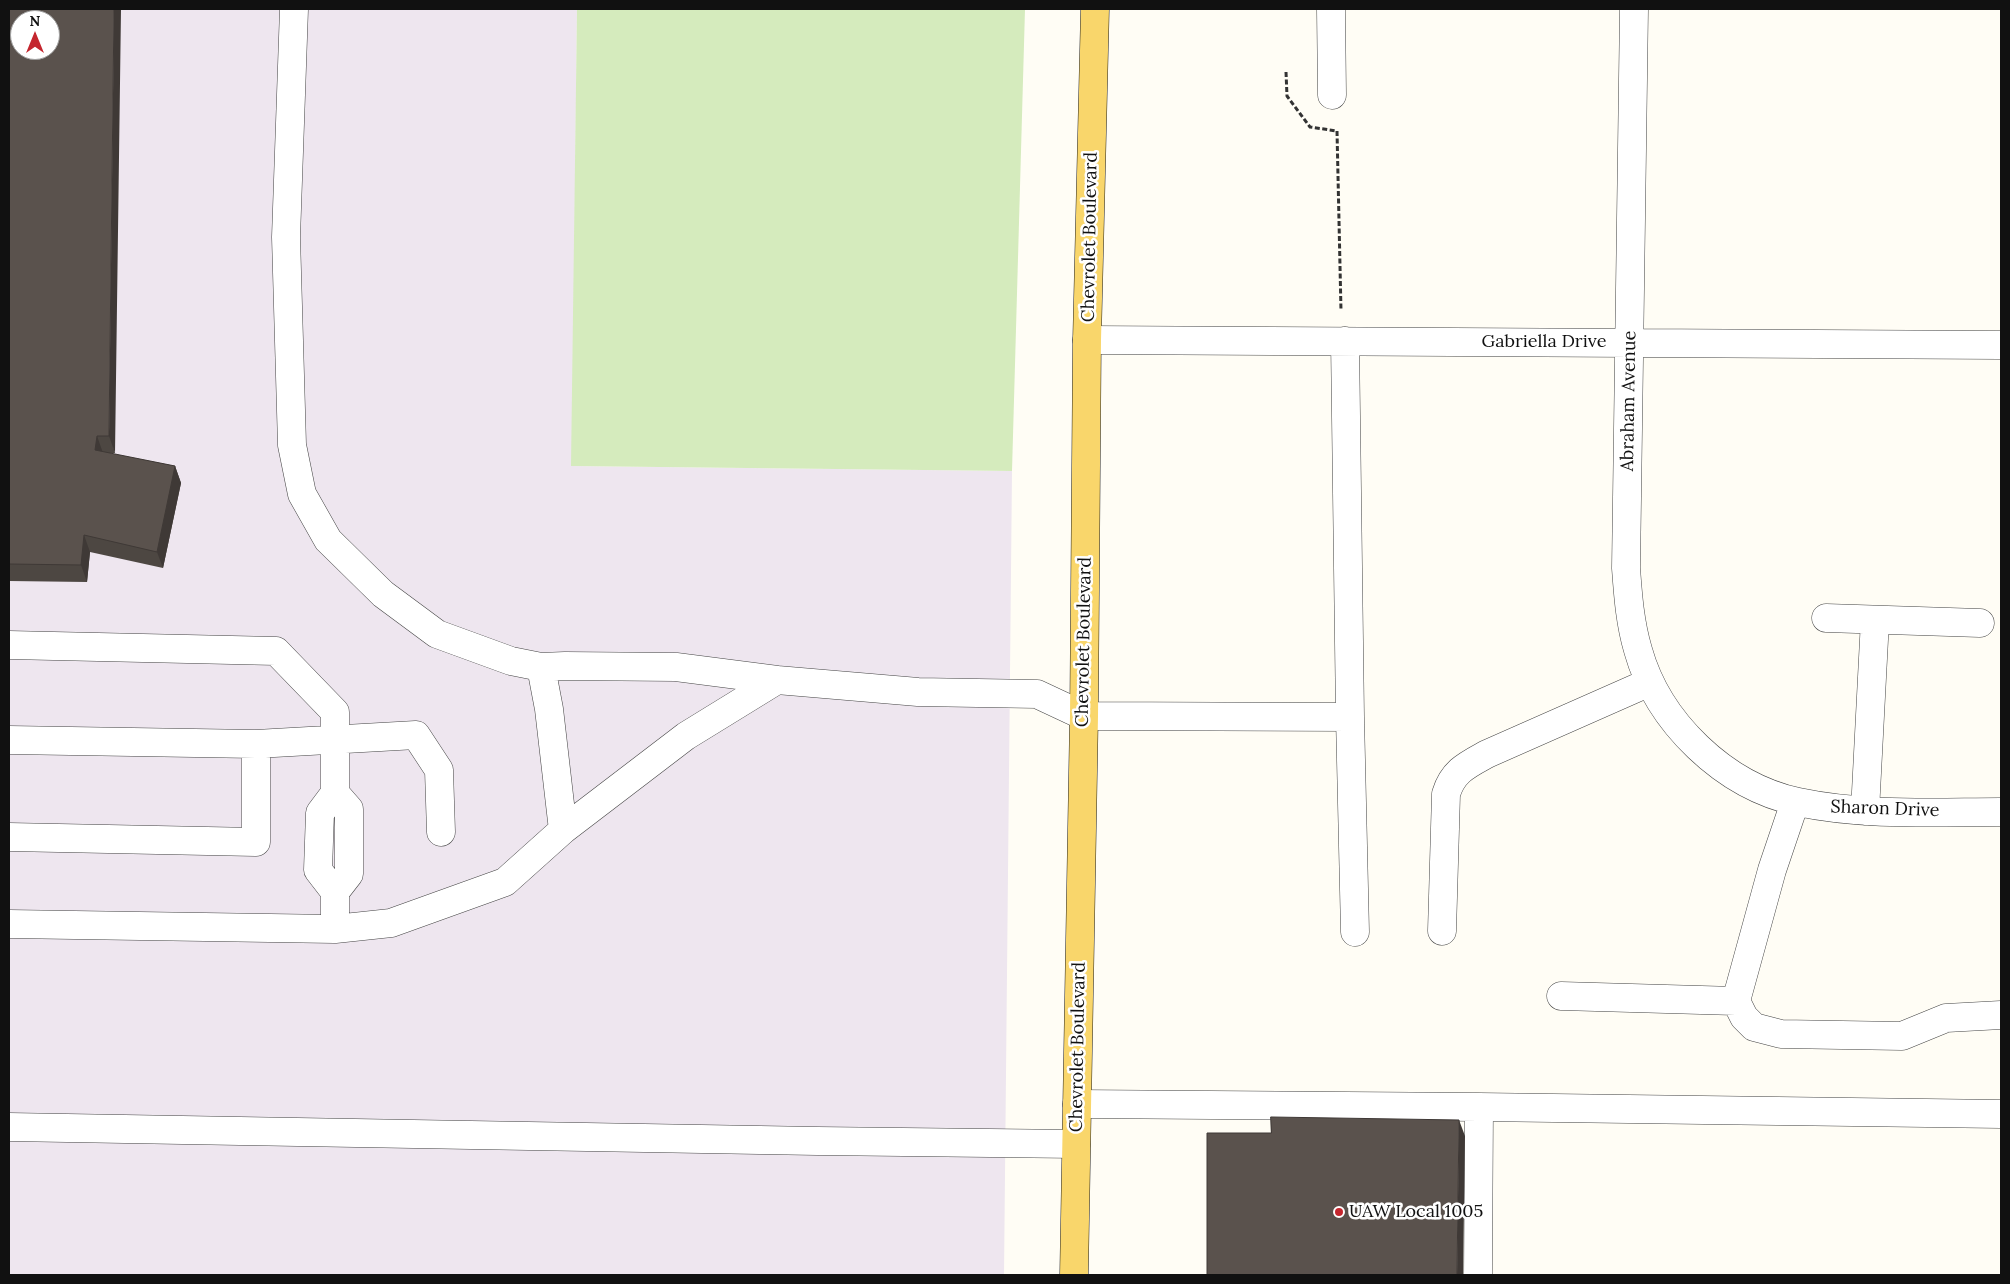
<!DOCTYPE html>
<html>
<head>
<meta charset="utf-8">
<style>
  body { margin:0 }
  #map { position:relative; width:2010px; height:1284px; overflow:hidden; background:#fffdf5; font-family:Lora,serif }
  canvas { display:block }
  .frame { position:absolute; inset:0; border:10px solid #111; pointer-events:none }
  .north { position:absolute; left:10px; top:10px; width:50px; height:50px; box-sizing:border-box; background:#fff; border:1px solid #a0a0a0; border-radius:50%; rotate:0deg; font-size:14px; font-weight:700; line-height:20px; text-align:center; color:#111 }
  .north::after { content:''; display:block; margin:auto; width:18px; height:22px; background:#c4262e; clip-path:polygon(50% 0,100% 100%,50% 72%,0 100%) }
</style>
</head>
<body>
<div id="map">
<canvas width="2010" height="1284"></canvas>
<div class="frame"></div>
<div class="north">N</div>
</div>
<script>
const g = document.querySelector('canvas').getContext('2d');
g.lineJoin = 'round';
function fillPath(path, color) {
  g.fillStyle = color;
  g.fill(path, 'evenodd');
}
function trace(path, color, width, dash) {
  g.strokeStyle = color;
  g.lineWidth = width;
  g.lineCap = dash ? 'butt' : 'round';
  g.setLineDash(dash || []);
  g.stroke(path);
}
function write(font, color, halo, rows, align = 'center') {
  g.font = font + ' Lora,serif';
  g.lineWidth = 5;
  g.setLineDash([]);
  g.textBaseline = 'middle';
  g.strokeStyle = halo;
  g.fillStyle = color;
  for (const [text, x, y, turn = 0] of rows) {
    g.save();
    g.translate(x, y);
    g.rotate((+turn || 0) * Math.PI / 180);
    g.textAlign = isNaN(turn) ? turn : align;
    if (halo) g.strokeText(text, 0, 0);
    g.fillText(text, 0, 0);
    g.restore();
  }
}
fillPath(new Path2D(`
  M9,9H577L572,466L1012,471L1004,1275H9ZM20,20H50V50H20Z`), '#eee6ef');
fillPath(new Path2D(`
  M577,9H1025L1012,471L571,466Z`), '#d5ebbd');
const minor = new Path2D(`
  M294,9L286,237L292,445L302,494L328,540L383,594L437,634L511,661L541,667L549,709L563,830
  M1331,9L1332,95
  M1634,9L1626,568C1628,596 1630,623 1638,650C1658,722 1724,786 1798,802C1864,816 1934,812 2001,812
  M1087,340L2001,345
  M1826,618L1980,623
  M9,645L276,651L335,712V793L320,813L318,870L335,892V929
  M541,667L565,666L676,667L777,680
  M1350,717L1355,932
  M9,740L256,744
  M1795,802L1772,870L1736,1001L1744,1017L1754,1027L1781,1034L1902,1036L1946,1018L2001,1015
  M1865,811L1875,620
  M9,837L256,842V744L416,735L439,770L441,832
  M335,892L349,874V809L335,793
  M9,924L335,929L391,923L505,882L563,830L686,736L777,680L918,692L1037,694L1084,716L1350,717L1345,341
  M1442,931L1446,794C1453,771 1467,765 1487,754L1650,682
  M1561,996L1736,1001
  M1077,1104L1479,1107L2001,1114
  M9,1127L817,1141L1076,1144
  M1478,1275L1479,1107`);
const major = new Path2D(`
  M1074,1275L1084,716L1087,340L1095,9`);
trace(minor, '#444', 29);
trace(major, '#222', 29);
trace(new Path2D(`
  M1286,72L1287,96L1310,127L1337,131L1341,311`), '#333', 3, [5, 2.5]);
trace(minor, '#fff', 28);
trace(major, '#f9d66b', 28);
fillPath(new Path2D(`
  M9,9L115,453H109L175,466L181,483L163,568L90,552L87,582L9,581Z`), '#4d4742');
fillPath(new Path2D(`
  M114,9H121L115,453L109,436Z
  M97,436L103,453L95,450Z
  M175,466L181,483L163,568L157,552Z
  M84,535L90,552L87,582L81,565Z
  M1459,1120L1465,1136L1463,1275H1457Z`), '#3f3936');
const building = new Path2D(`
  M9,9H114L109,436H97L95,450L175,466L157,552L84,535L81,565L9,564ZM20,20H50V50H20Z
  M1271,1117L1459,1120L1457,1275H1207V1133H1271Z`);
fillPath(building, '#5a524d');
trace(building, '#3f3936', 1);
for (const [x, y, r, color] of [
  [1339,1212,5,"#c4262e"]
]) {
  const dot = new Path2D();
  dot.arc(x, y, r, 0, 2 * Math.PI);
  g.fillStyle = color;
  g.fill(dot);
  trace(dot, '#fff', 2);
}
write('18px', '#111', '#fff', [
  ["Chevrolet Boulevard",1090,237,-89],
  ["Gabriella Drive",1544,342],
  ["Abraham Avenue",1629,401,-89],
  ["Chevrolet Boulevard",1084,642,-89],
  ["Sharon Drive",1885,809,2],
  ["Chevrolet Boulevard",1078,1047,-89]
]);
write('18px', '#111', '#fff', [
  ["UAW Local 1005",1349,1212]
], 'left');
</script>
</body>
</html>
